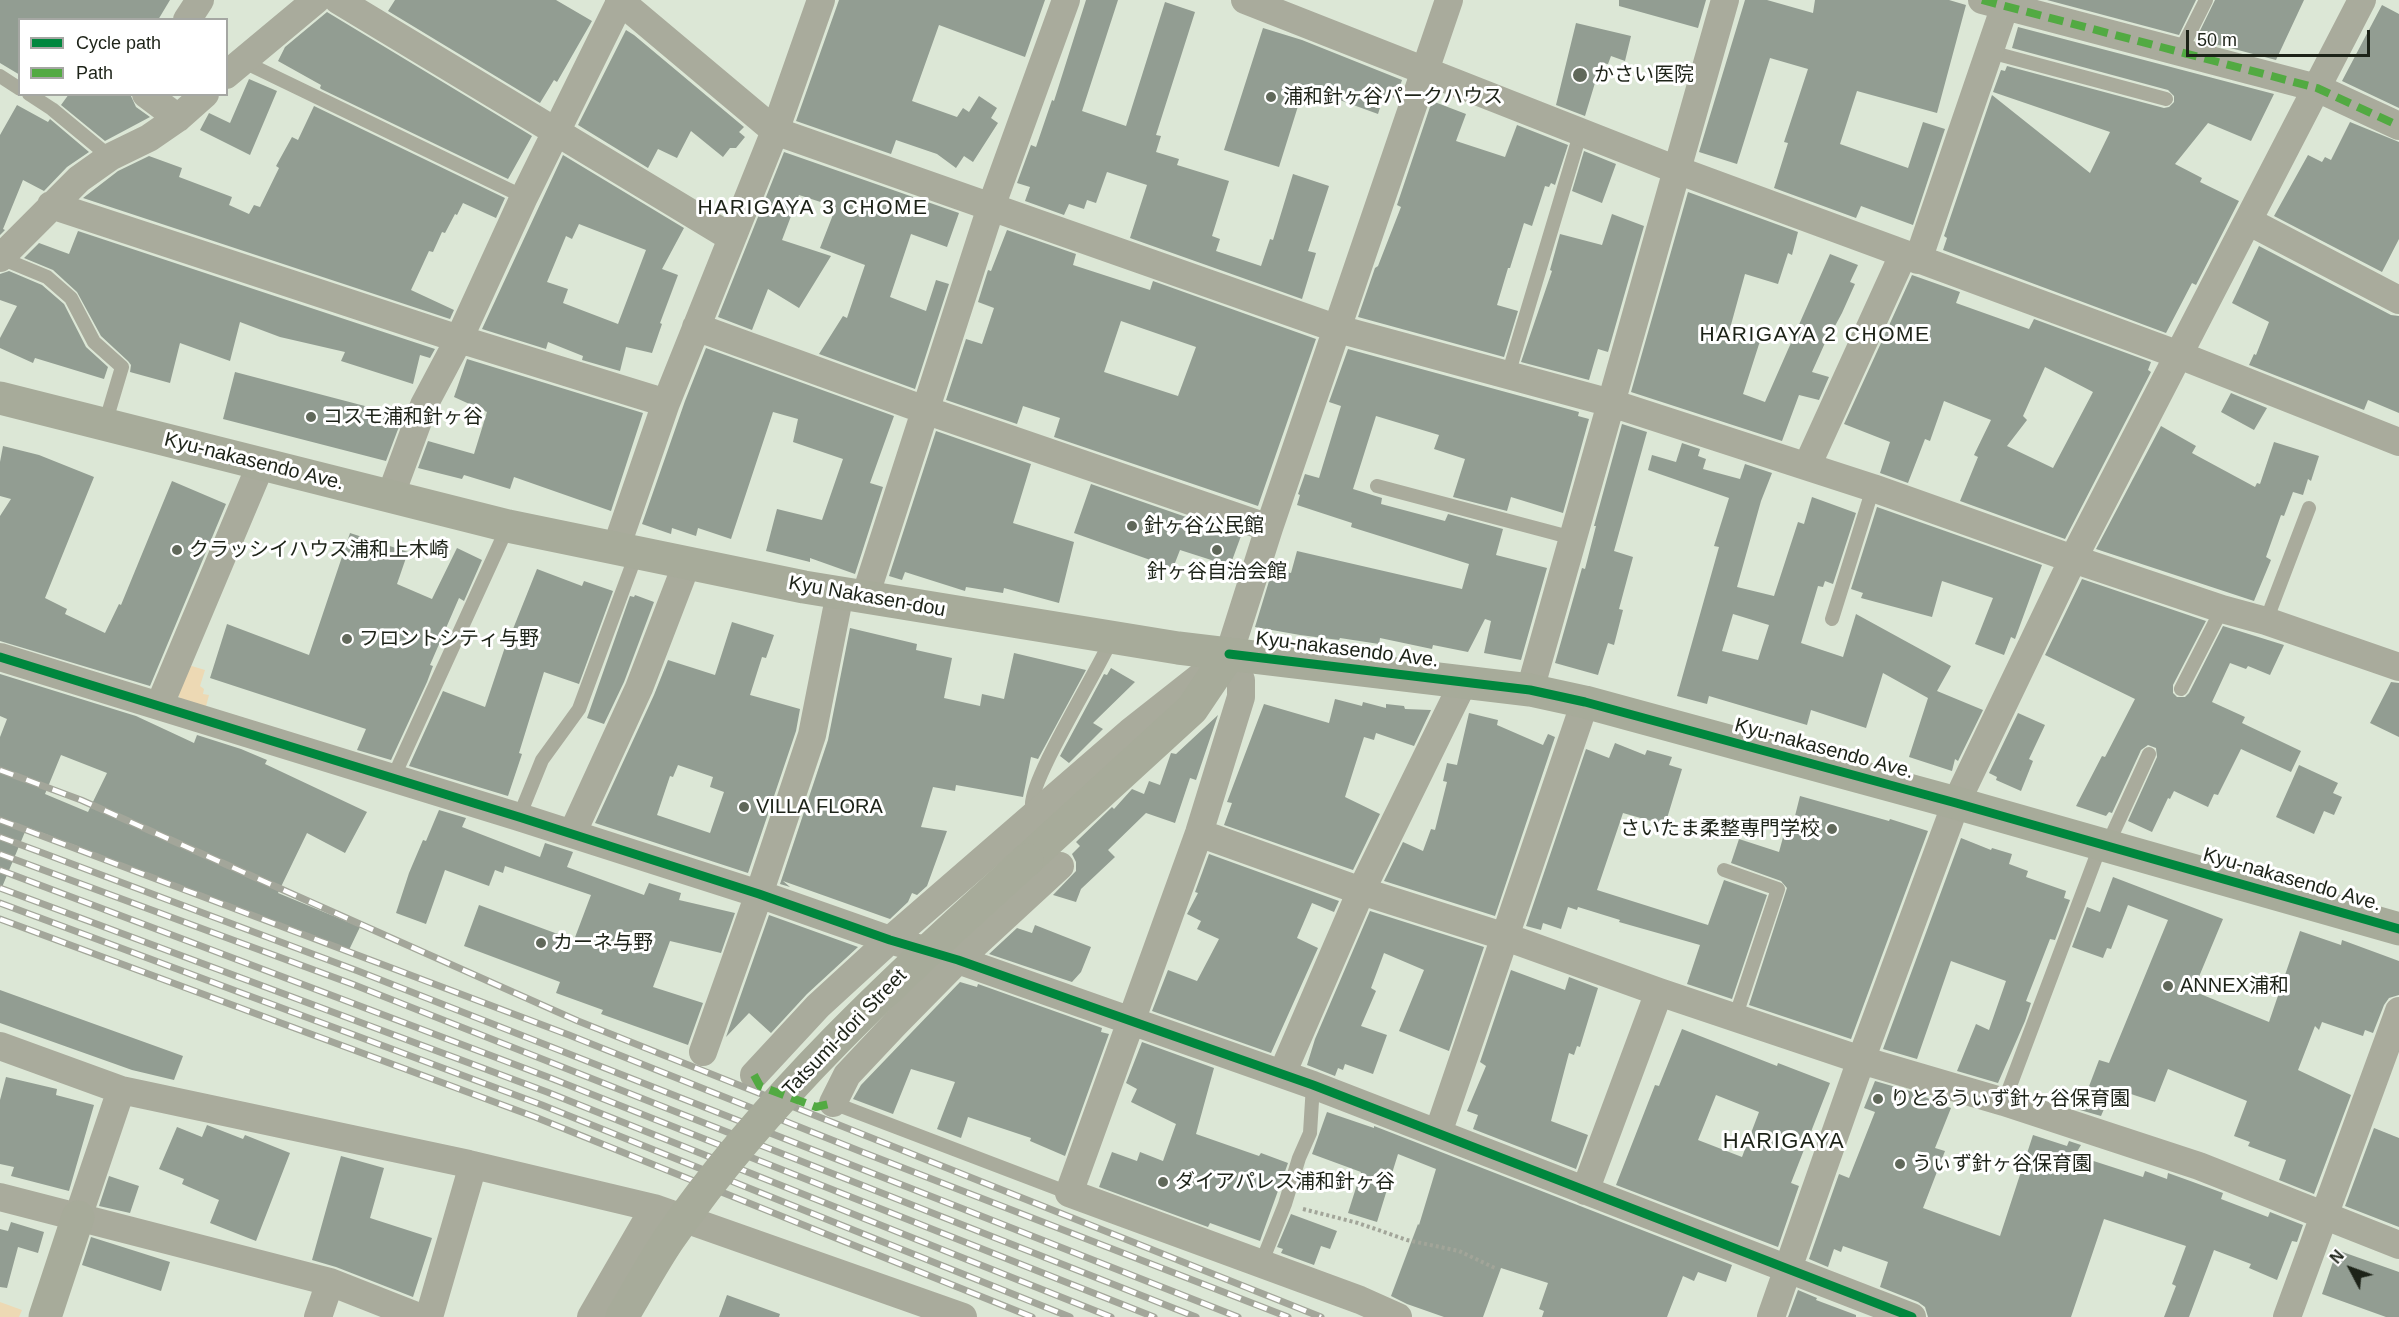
<!DOCTYPE html>
<html>
<head>
<meta charset="utf-8">
<style>
  body { margin:0 }
  #map { position:relative; width:2399px; height:1317px; overflow:hidden; background:#dce7d6; font-family:Helvetica,sans-serif }
  canvas { display:block }
  .legend { position:absolute; left:18px; top:18px; width:210px; height:78px; box-sizing:border-box; background:#fff; border:2px solid #a5a7a3; margin:0; padding:8px 10px; list-style:none; font-size:18px; color:#1d2318 }
  .legend li { display:flex; align-items:center; gap:12px; height:30px }
  .legend b { width:30px; border:2px solid #a5a7a3 }
  .north { position:absolute; left:2321px; top:1239px; width:60px; height:60px; -webkit-text-stroke:4px #fff; paint-order:stroke; rotate:311deg; font-size:16px; font-weight:700; line-height:24px; text-align:center; color:#1d2318 }
  .north::after { content:''; display:block; margin:auto; width:21px; height:27px; background:#1d2318; clip-path:polygon(50% 0,100% 100%,50% 72%,0 100%) }
  .scale { position:absolute; left:2186px; top:30px; width:184px; height:27px; box-sizing:border-box; border:3px solid #1d2318; border-top:0; padding-left:8px; font-size:18px; line-height:21px; white-space:nowrap; color:#1d2318; -webkit-text-stroke:4px #fff; paint-order:stroke }
</style>
</head>
<body>
<div id="map">
<canvas width="2399" height="1317"></canvas>
<ul class="legend">
<li><b style="height:8px;background:#00873e"></b>Cycle path</li>
<li><b style="height:8px;background:#52aa42"></b>Path</li>
</ul>
<div class="north">N</div>
<div class="scale">50 m</div>
</div>
<script>
const g = document.querySelector('canvas').getContext('2d');
g.lineJoin = 'round';
function fillPath(path, color) {
  g.fillStyle = color;
  g.fill(path, 'evenodd');
}
function trace(path, color, width, dash) {
  g.strokeStyle = color;
  g.lineWidth = width;
  g.lineCap = dash ? 'butt' : 'round';
  g.setLineDash(dash || []);
  g.stroke(path);
}
function write(font, color, halo, rows, align = 'center') {
  g.font = font + ' Helvetica,"Noto Sans JP",sans-serif';
  g.lineWidth = 6;
  g.setLineDash([]);
  g.textBaseline = 'middle';
  g.strokeStyle = halo;
  g.fillStyle = color;
  for (const [text, x, y, turn = 0] of rows) {
    g.save();
    g.translate(x, y);
    g.rotate((+turn || 0) * Math.PI / 180);
    g.textAlign = isNaN(turn) ? turn : align;
    if (halo) g.strokeText(text, 0, 0);
    g.fillText(text, 0, 0);
    g.restore();
  }
}
fillPath(new Path2D(`
  M185,664L205,670L200,686L204,689L203,694L209,695L205,710L183,703L173,687Z
  M0,1302L22,1310L19,1317H0Z`), '#edd9b4');
fillPath(new Path2D(`
  M0,0H170L158,20H20V75L0,63Z
  M395,0H556L592,21L557,82L554,80L540,103L388,11Z
  M839,0H1045L1025,57L939,25L912,101L957,117L963,108L969,112L979,96L997,108L991,118L998,123L973,162L964,156L956,168L937,154L896,140L891,154L796,121Z
  M1086,0H1118L1082,111L1126,126L1165,2L1195,12L1156,135L1161,136L1156,152L1179,159L1177,165L1229,181L1212,236L1220,239L1216,251L1261,266L1270,239L1273,240L1293,174L1329,186L1308,251L1316,253L1302,299L1130,238L1147,185L1107,172L1096,203L1087,200L1084,209L1069,204L1064,215L1025,201L1030,187L1017,183L1031,145L1036,147L1052,100L1054,101Z
  M1619,0H1706L1698,28L1619,6Z
  M1745,0H1767L1813,13L1815,0H1949L1966,5L1937,113L1857,91L1840,144L1908,168L1923,122L1945,129L1913,225L1861,206L1856,218L1774,188L1788,143L1784,142L1808,69L1770,58L1737,164L1699,152Z
  M2047,0H2196L2179,35Z
  M2215,0H2304L2276,60L2196,39Z
  M2382,5L2399,14V108L2342,81Z
  M327,12L532,136L508,179L321,89L320,88L321,85L278,61L285,47Z
  M1576,23L1631,36L1625,61L1611,56L1608,64L1601,63L1585,116L1556,105Z
  M2018,27L2274,94L2251,141L2208,123L2175,164L2202,178L2200,182L2239,201L2196,285L2192,283L2166,333L1943,250L1947,238L1944,236L1992,95L2090,173L2110,132L1993,92L2001,70L2005,71L2007,66L2164,108L2169,107L2174,102V96L2168,90L2012,48Z
  M1263,28L1302,40L1402,80L1396,98L1384,95L1378,114L1304,87L1279,167L1224,150Z
  M626,30L634,35L744,127L739,132L745,137L736,148H730L723,157L691,131L677,158L658,149L648,168L578,125Z
  M249,79L277,91L250,155L200,130L209,113L230,123Z
  M69,94H130L136,107L150,117L105,141L61,105Z
  M1432,101L1466,114L1456,141L1505,157L1517,125L1568,145L1555,185L1551,183L1549,187L1545,186L1532,226L1524,223L1510,268H1508L1497,305L1518,311L1504,357L1358,317L1375,268L1378,266L1401,207L1397,205Z
  M17,105L48,122L50,119L89,152L67,167L44,191L23,180L3,229L5,230L0,235V135Z
  M314,106L505,198L496,218L463,203L457,215L455,214L445,233L442,232L433,252L429,251L411,290L454,310L450,319L83,198L118,171L149,156L182,168L179,177L232,197L229,205L249,214L254,205L260,207L279,168L276,166L292,137L298,140Z
  M2350,122L2399,142V239L2382,272L2274,216L2308,155L2322,162L2325,157L2331,160Z
  M1584,151L1616,164L1602,203L1572,191Z
  M784,152L959,213L947,247L911,234L890,297L926,311L936,280L949,284L915,389L819,354L843,316L847,318L865,265L820,248L836,207L799,195L782,240L831,256L799,308L768,289L752,330L718,317Z
  M563,155L684,228L662,269L678,275L660,323L662,324L652,353L626,347L620,371L582,360L583,356L548,342L546,349L482,329ZM579,224L646,250L618,324L563,303L568,289L547,282L566,236L572,239Z
  M1688,192L1798,232L1792,255L1788,253L1778,284L1745,274L1729,332L1760,341L1743,394L1765,402L1830,254L1858,265L1850,282L1855,284L1842,313L1835,326L1833,325L1812,372L1829,377L1819,400L1799,395L1782,441L1631,392Z
  M1612,214L1644,226L1608,352L1598,349L1589,380L1521,362L1552,271L1550,270L1560,234L1602,245Z
  M1007,230L1076,254L1073,265L1150,290L1153,281L1316,339L1258,506L1054,437L1060,418L1023,406L1017,424L946,400L966,339L982,344L994,308L978,302L988,270L991,271ZM1121,321L1196,347L1178,396L1104,372Z
  M78,231L435,349L430,358L420,355L413,384L341,361L345,352L280,337L240,322L230,361L180,343L170,383L130,372L131,365L128,361L101,336L77,292L53,270L24,258L39,243L69,254Z
  M2259,246L2391,315L2399,316V413L2368,400L2364,410L2249,365L2254,354L2256,355L2269,322L2232,303Z
  M9,271L42,285L64,304L86,347L108,367L104,379L35,358L33,363L0,348V338L17,306L0,300V274Z
  M1912,275L1960,292L1956,303L2029,329L2034,319L2151,362L2148,370L2151,372L2065,539L1960,501L1978,457L1974,455L1991,420L1944,401L1930,441L1925,439L1908,483L1880,473L1890,442L1844,424ZM2045,367L2093,392L2053,468L2007,446L2027,420L2023,416Z
  M706,348L894,416L870,483L883,487L855,574L810,558V562L766,551L777,509L822,520L843,459L793,442L798,419L773,412L731,539L698,528L696,536L672,528L671,534L642,524L685,401Z
  M1348,349L1579,412L1578,416L1589,419L1563,513L1511,497L1507,511L1453,497L1465,459L1434,449L1439,435L1376,416L1353,489L1382,498L1381,504L1445,521L1448,514L1503,529L1496,555L1547,568L1521,660L1484,653L1491,621L1485,619L1468,652L1433,645L1432,649L1380,638L1379,644L1340,638L1339,640L1300,635L1255,627L1273,568L1291,573L1297,551L1462,589L1469,564L1351,527L1352,523L1297,505L1300,495L1298,494L1305,474L1319,478L1341,406L1329,402Z
  M467,359L643,413L611,511L514,477L510,489L464,475L462,479L418,468L428,441L474,454L487,412L454,397Z
  M235,372L403,416L386,461L223,419Z
  M2231,393L2267,408L2254,430L2221,412Z
  M1622,424L1647,432L1614,551L1633,557L1619,609L1623,610L1614,645L1608,643L1598,675L1555,663L1582,568L1585,569L1596,526H1594Z
  M2161,426L2196,446L2192,453L2255,487L2257,483L2260,484L2274,442L2319,456L2311,481L2308,479L2303,495L2293,492L2284,516L2281,515L2266,557L2271,560L2254,601L2096,549Z
  M936,431L1031,464L1013,523L1074,542L1059,603L1004,588L1003,593L966,587L965,591L905,572L902,580L889,576Z
  M1682,443L1700,449L1698,456L1706,459L1703,469L1740,479L1745,464L1772,473L1761,501L1737,587L1774,596L1798,522L1804,524L1812,497L1856,513L1833,584L1825,581L1823,587L1818,586L1801,643L1843,657L1856,614L1951,666L1937,691L1983,710L1958,761L1955,759L1952,771L1909,757L1928,698L1883,673L1866,728L1811,710L1807,725L1709,696L1707,704L1677,696L1719,547L1714,546L1729,498L1648,470L1652,455L1676,462ZM1733,614L1769,625L1758,660L1722,651Z
  M3,446L39,455L94,477L45,598L67,609L65,614L105,633L119,604L121,605L172,481L226,504L150,686L0,641V516L11,499L0,496V462Z
  M1091,484L1241,536L1230,566L1180,550L1173,568L1074,533Z
  M1877,507L2042,565L2015,639L2011,637L2004,655L1975,644L1993,598L1942,581L1932,617L1861,598L1863,593L1851,589Z
  M350,533L408,552L397,584L432,599L457,548L482,560L464,601L459,598L430,665L433,666L427,682L391,760L357,750L366,729L210,678L227,624L309,655Z
  M537,569L582,586L584,581L613,591L579,684L544,672L519,753L522,754L508,796L409,766L443,691L485,707L511,629H513Z
  M2082,579L2206,621L2173,685V693L2177,697H2185L2189,693L2223,626L2284,645L2270,675L2248,666L2246,669L2230,663L2212,702L2245,717L2242,723L2301,751L2291,772L2241,749L2218,795L2214,794L2208,807L2174,791L2170,799L2168,798L2152,832L2128,821L2157,757L2156,748L2148,745L2141,750L2112,813L2109,812L2106,816L2076,806L2102,756L2105,757L2135,699L2045,655Z
  M635,595L654,602L624,682L604,724L587,718L630,596L634,597Z
  M732,622L774,635L766,658L762,657L750,695L800,709L796,731L748,873L595,823L654,695L668,660L715,675ZM678,765L713,777L710,787L724,792L710,833L657,815L670,776L673,777Z
  M850,628L917,644L916,650L952,658L944,698L980,706L982,694L1004,699L1014,653L1086,670L1038,759L1031,757L1023,797L956,785L955,791L933,787L921,827L947,831L927,886L917,895L912,893L908,902L890,919L783,881L790,887L780,884L828,740Z
  M1111,668L1135,682L1093,723L1103,729L1069,763L1060,756L1104,674L1107,675Z
  M0,674L136,716L194,743L197,735L241,749L267,760L265,764L367,812L345,853L307,833L278,893L360,927L349,950L27,827L0,892V737L7,719L0,716ZM61,755L107,773L88,812L45,794Z
  M2391,682L2399,683V737L2370,723Z
  M1335,699L1362,706L1363,702L1386,708V704L1404,706L1405,709L1431,710L1414,746L1376,733L1374,740L1364,737L1345,797L1380,814L1353,870L1224,825L1232,803L1227,802L1264,704L1329,723Z
  M1469,713L1498,720L1497,725L1543,745L1548,734L1555,737L1495,916L1384,881L1403,842L1423,851L1431,829L1435,830L1447,782L1443,781L1447,763L1457,765Z
  M2018,713L2045,725L2029,759L2033,761L2021,791L1996,780L1997,777L1989,773Z
  M1218,715L1196,780L1190,778L1175,823L1146,813L1108,850L1115,857L1081,889L1076,902L1053,895L1076,871V862L1072,854L1080,846L1076,842L1112,807L1114,809L1132,789L1144,794L1149,781L1160,785L1171,753L1176,754Z
  M1615,743L1645,755L1647,750L1672,757L1669,765L1682,769L1665,825L1623,813L1597,890L1708,925L1724,880L1767,895L1732,999L1687,984L1700,945L1619,922L1620,920L1578,907L1577,910L1568,907L1561,929L1543,923L1541,930L1526,926L1586,749L1609,758Z
  M2299,765L2338,783L2333,793L2342,797L2334,815L2324,811L2314,834L2276,817Z
  M1800,796L1889,821L1890,819L1928,831L1851,1039L1749,1005L1787,888L1781,881L1731,863L1739,839L1779,852L1788,819L1794,820Z
  M439,810L466,818L462,827L540,857L545,843L573,852L567,867L644,895L649,883L681,893L679,900L735,913L721,953L670,941L653,987L703,1003L688,1045L601,1014L603,1010L556,993L560,982L464,946L479,905L574,940L591,895L505,866L503,873L495,870L489,886L445,870L426,924L396,913L409,873L423,840L426,841Z
  M1961,838L1991,850L1992,848L2012,854L2009,864L2028,871L2026,877L2066,891L2064,898L2070,900L2055,940L2050,939L2026,1001L2031,1003L2025,1021L1998,1083L1957,1071L1976,1024L1989,1030L2006,981L1951,961L1917,1059L1883,1049Z
  M1209,854L1339,901L1334,912L1312,903L1297,938L1318,948L1271,1053L1152,1011L1168,970L1197,981L1219,939L1197,929L1201,921L1187,914L1198,893L1195,892Z
  M2113,877L2223,919L2193,991L2269,1022L2300,931L2341,945L2342,940L2399,961V995L2389,998L2384,1005L2373,1033L2365,1030L2363,1036L2322,1022L2319,1030L2315,1026L2298,1070L2351,1095L2314,1194L2279,1180L2286,1160L2248,1146L2250,1142L2234,1136L2247,1101L2168,1069L2155,1102L2113,1088L2101,1116L2080,1110L2099,1060L2109,1063L2168,920L2128,905L2111,949L2107,948L2103,958L2072,947L2087,907L2100,912Z
  M1370,911L1484,947L1449,1051L1399,1031L1424,970L1384,953L1371,988L1376,991L1361,1026L1387,1035L1373,1074L1345,1064L1343,1070L1338,1068L1335,1076L1307,1065L1315,1039Z
  M769,915L858,947L807,994L771,1033L749,1013L726,1037Z
  M1035,925L1091,947L1081,972L1072,982L989,954L1017,928L1032,933Z
  M1511,970L1565,990L1569,977L1598,988L1580,1047L1577,1046L1574,1055L1569,1053L1551,1121L1588,1135L1576,1169L1473,1129L1478,1115L1467,1111L1486,1066L1480,1062Z
  M960,982L977,987L978,984L1102,1028L1101,1032L1109,1034L1065,1156L1030,1141L1031,1138L968,1117L961,1138L937,1129L955,1082L911,1069L893,1114L853,1099L861,1085Z
  M0,990L183,1056L174,1080L132,1070L0,1023Z
  M1682,1029L1777,1066L1778,1063L1830,1083L1791,1183L1799,1186L1778,1247L1616,1185L1655,1085L1659,1086ZM1716,1095L1759,1112L1742,1157L1698,1140Z
  M1142,1042L1214,1068L1196,1134L1259,1156L1261,1153L1288,1163L1260,1241L1210,1223L1208,1227L1099,1187L1112,1152L1137,1161L1140,1152L1163,1161L1176,1124L1131,1102L1137,1089L1126,1083Z
  M6,1077L57,1089L56,1095L94,1105L69,1191L11,1176L14,1167L0,1164V1100Z
  M1875,1081L1913,1092L1951,1108L1935,1148L1945,1151L1923,1208L2000,1236L2033,1135L2067,1146L2069,1141L2081,1145L2075,1155L2143,1177L2145,1171L2167,1179L2168,1173L2193,1182L2223,1193L2221,1199L2268,1217L2270,1212L2303,1225L2297,1242L2292,1241L2277,1280L2249,1268L2251,1264L2214,1250L2189,1317H2164L2176,1286L2172,1284L2186,1246L2104,1219L2071,1317H1928L1925,1307L1918,1302L1880,1287L1888,1262L1843,1246L1841,1252L1834,1249L1828,1267L1809,1259L1839,1174L1849,1178L1875,1112L1864,1108Z
  M1327,1112L1374,1128V1126L1732,1265L1726,1282L1698,1272L1694,1281L1683,1276L1667,1317H1542L1544,1311L1539,1309L1548,1283L1501,1268L1483,1317H1444L1407,1304L1391,1296L1418,1224L1419,1225L1436,1169L1398,1154L1377,1222L1348,1213L1361,1172L1312,1154Z
  M207,1125L243,1139L245,1135L290,1153L256,1241L210,1223L219,1200L182,1184L184,1179L159,1169L177,1127L202,1137Z
  M2374,1128L2399,1138V1227L2345,1206Z
  M341,1156L384,1168L370,1218L432,1238L413,1297L336,1267L312,1260Z
  M109,1176L139,1186L130,1213L99,1206Z
  M1291,1214L1337,1231L1330,1249L1321,1246L1314,1265L1281,1253L1283,1249L1277,1247Z
  M11,1222L44,1232L38,1253L18,1247L7,1288L0,1287V1229L8,1231Z
  M91,1237L170,1262L161,1291L82,1265Z
  M2337,1250L2399,1272V1317H2386L2322,1294Z
  M1798,1290L1817,1298L1816,1300L1856,1315V1317H1788Z
  M727,1295L780,1314L779,1317H719Z`), '#929d92');
trace(new Path2D(`
  M1303,1209L1358,1223L1407,1240L1459,1251L1497,1269`), '#a2a599', 4, [3, 3]);
trace(new Path2D(`
  M2183,46L2206,0
  M1990,52L2166,99
  M242,61L524,197
  M0,76L20,89
  M29,94L52,109L110,157
  M1,258L47,277L71,298L94,342L122,367L105,424
  M1508,375L1581,131
  M1377,486L1573,538
  M1832,619L1873,488
  M2266,621L2309,508
  M2181,689L2222,609
  M393,778L508,526
  M1038,813L1032,806C1029,781 1098,671 1112,638
  M519,817L542,760L579,709L637,552
  M2107,846L2149,754
  M1724,870L1778,889L1735,1018
  M2004,1102L2101,844
  M833,1103L1069,1193
  M1261,1264L1285,1204L1299,1158L1310,1133L1313,1085`), '#a9ab9c', 14);
trace(new Path2D(`
  M338,0L732,238
  M619,0L775,131L1338,329L1611,403L1873,488L2073,559L2222,609L2266,621L2399,667
  M1245,0L1677,170L2179,355L2399,442
  M1982,0L2317,88L2399,126
  M187,20L200,0
  M226,75L316,0
  M146,94L178,118
  M51,205L459,339L666,403
  M2248,221L2399,300
  M0,258L79,179L110,157L149,138L178,118L205,94
  M1918,260L2007,0
  M696,327L925,410L1269,528
  M1807,466L1903,255
  M390,497L424,405L459,339L524,197L620,2
  M616,548L666,403L775,131L821,0
  M865,597L991,207L1066,0
  M1229,654L1241,680V697L1199,833L1069,1193L1360,1300L1398,1317
  M0,657L519,817L759,894L890,940L958,960L1313,1085L1912,1317
  M1530,690L1725,0
  M160,704L261,464
  M1199,833L1361,891L1506,937L1659,992L1861,1060L2004,1102L2199,1166L2399,1245
  M572,834L639,688L687,563
  M0,1046L121,1090
  M703,1052L759,894L812,735L840,593
  M1282,1074L1361,891L1463,683
  M754,1075L818,1006L890,940L1130,732L1229,654L1269,528L1449,0
  M833,1103L847,1075L895,1024L958,960L1060,866
  M1438,1133L1585,702
  M1585,1191L1659,992
  M0,1197L330,1282L419,1317
  M78,1217L121,1090L469,1164L654,1208L963,1317
  M318,1317L330,1282
  M429,1317L473,1165
  M591,1317L654,1208
  M1771,1317L1861,1060L1956,803L2073,559L2362,0
  M2287,1317L2399,1011`), '#a9ab9c', 28);
trace(new Path2D(`
  M0,398L508,526L804,587L1178,648L1530,690L1585,702L1956,803L2399,929
  M1027,860L1192,709L1229,654
  M45,1317L78,1217`), '#a7ab9a', 33);
const rail = new Path2D(`
  M0,770L81,800L578,1021L1321,1317
  M0,820L569,1035L862,1152L1288,1317
  M0,837L358,971L1238,1317
  M0,854L352,984L1196,1317
  M0,870L553,1079L1154,1317
  M0,888L547,1092L1111,1317
  M0,903L542,1105L1070,1317
  M0,919L535,1117L1032,1317`);
trace(rail, '#a3a69a', 7);
trace(rail, '#fff', 4.5, [14]);
trace(new Path2D(`
  M622,1317C638,1291 652,1264 669,1239C768,1095 898,977 1027,860`), '#a7ab9a', 33);
trace(new Path2D(`
  M1982,0L2317,88L2399,126
  M754,1075L760,1086L816,1107L833,1103`), '#52aa42', 8, [15, 8]);
trace(new Path2D(`
  M1229,654L1530,690L1585,702L1956,803L2399,929
  M0,657L519,817L759,894L890,940L958,960L1313,1085L1912,1317`), '#00873e', 9);
for (const [x, y, r, color] of [
  [1580,75,8,"#60685a"],
  [1271,97,6,"#60685a"],
  [311,417,6,"#60685a"],
  [1132,526,6,"#60685a"],
  [177,550,6,"#60685a"],
  [1217,550,6,"#60685a"],
  [347,639,6,"#60685a"],
  [744,807,6,"#60685a"],
  [1832,829,6,"#60685a"],
  [541,943,6,"#60685a"],
  [2168,986,6,"#60685a"],
  [1878,1099,6,"#60685a"],
  [1900,1164,6,"#60685a"],
  [1163,1182,6,"#60685a"]
]) {
  const dot = new Path2D();
  dot.arc(x, y, r, 0, 2 * Math.PI);
  g.fillStyle = color;
  g.fill(dot);
  trace(dot, '#fff', 2);
}
write('20px', '#1d2318', '#fff', [
  ["かさい医院",1594,75],
  ["浦和針ヶ谷パークハウス",1283,97],
  ["コスモ浦和針ヶ谷",323,417],
  ["針ヶ谷公民館",1144,526],
  ["クラッシイハウス浦和上木崎",189,550],
  ["針ヶ谷自治会館",1217,572,"center"],
  ["フロントシティ与野",359,639],
  ["VILLA FLORA",756,807],
  ["さいたま柔整専門学校",1820,829,"right"],
  ["カーネ与野",553,943],
  ["ANNEX浦和",2180,986],
  ["りとるうぃず針ヶ谷保育園",1890,1099],
  ["うぃず針ヶ谷保育園",1912,1164],
  ["ダイアパレス浦和針ヶ谷",1175,1182]
], 'left');
write('20px', '#1d2318', '#fff', [
  ["Kyu-nakasendo Ave.",254,462,14],
  ["Kyu Nakasen-dou",867,597,10],
  ["Kyu-nakasendo Ave.",1347,650,7],
  ["Kyu-nakasendo Ave.",1824,749,15],
  ["Kyu-nakasendo Ave.",2292,880,16],
  ["Tatsumi-dori Street",845,1033,-46]
]);
g.letterSpacing = '1.5px';
write('21px', '#1d2318', '#fff', [
  ["HARIGAYA 3 CHOME",813,208],
  ["HARIGAYA 2 CHOME",1815,335]
]);
g.letterSpacing = '0px';
g.letterSpacing = '1.5px';
write('22px', '#1d2318', '#fff', [
  ["HARIGAYA",1784,1142]
]);
g.letterSpacing = '0px';
</script>
</body>
</html>
